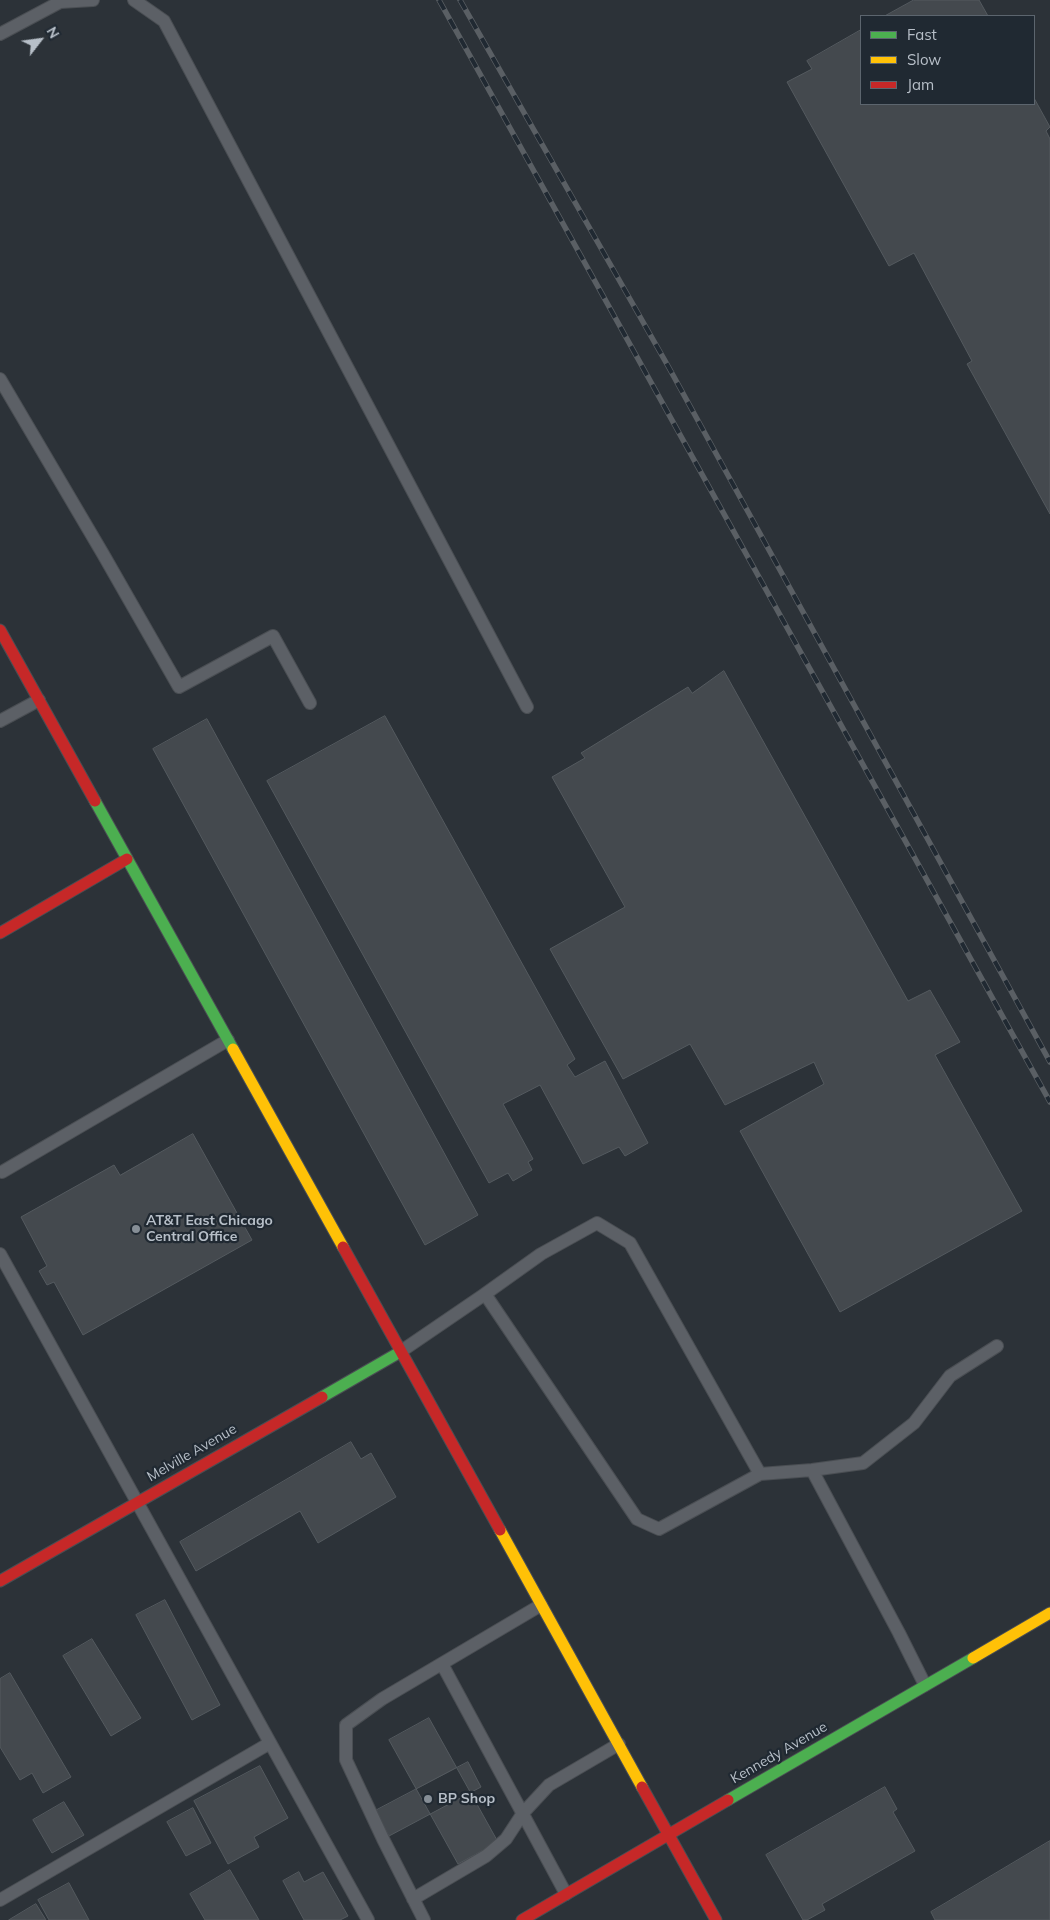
<!DOCTYPE html>
<html>
<head>
<meta charset="utf-8">
<style>
  body { margin:0 }
  #map { position:relative; width:1050px; height:1920px; overflow:hidden; background:#2c3238; font-family:Mulish,sans-serif }
  canvas { display:block }
  .legend { position:absolute; left:860px; top:15px; width:175px; height:90px; box-sizing:border-box; background:#202932; border:1px solid #5c656e; margin:0; padding:6px 9px; list-style:none; font-size:15px; color:#b7bfc8 }
  .legend li { display:flex; align-items:center; gap:10px; height:25px }
  .legend b { width:25px; border:1px solid #5c656e }
  .north { position:absolute; left:15px; top:15px; width:50px; height:50px; -webkit-text-stroke:4px #202932; paint-order:stroke; rotate:60deg; font-size:14px; font-weight:700; line-height:20px; text-align:center; color:#b7bfc8 }
  .north::after { content:''; display:block; margin:auto; width:18px; height:22px; background:#b7bfc8; clip-path:polygon(50% 0,100% 100%,50% 72%,0 100%) }
</style>
</head>
<body>
<div id="map">
<canvas width="1050" height="1920"></canvas>
<ul class="legend">
<li><b style="height:6px;background:#4caf50"></b>Fast</li>
<li><b style="height:6px;background:#ffc107"></b>Slow</li>
<li><b style="height:6px;background:#c62828"></b>Jam</li>
</ul>
<div class="north">N</div>
</div>
<script>
const g = document.querySelector('canvas').getContext('2d');
g.lineJoin = 'round';
function fillPath(path, color) {
  g.fillStyle = color;
  g.fill(path, 'evenodd');
}
function trace(path, color, width, dash) {
  g.strokeStyle = color;
  g.lineWidth = width;
  g.lineCap = dash ? 'butt' : 'round';
  g.setLineDash(dash || []);
  g.stroke(path);
}
function write(font, color, halo, rows, align = 'center') {
  g.font = font + ' Mulish,sans-serif';
  g.lineWidth = 4.5;
  g.setLineDash([]);
  g.textBaseline = 'middle';
  g.strokeStyle = halo;
  g.fillStyle = color;
  for (const [text, x, y, turn = 0] of rows) {
    g.save();
    g.translate(x, y);
    g.rotate((+turn || 0) * Math.PI / 180);
    g.textAlign = isNaN(turn) ? turn : align;
    if (halo) g.strokeText(text, 0, 0);
    g.fillText(text, 0, 0);
    g.restore();
  }
}
const building = new Path2D(`
  M914,0H979L988,16H885Z
  M861,30V104H1034V98L1050,127L1046,131L1050,139V514L967,364L972,361L914,253L889,266L787,82L812,69L807,61Z
  M724,671L908,1001L930,990L960,1042L935,1055L1022,1211L840,1312L740,1131L824,1084L814,1062L725,1105L690,1044L623,1079L550,949L625,907L552,777L585,758L581,753L688,687L692,693Z
  M385,716L575,1059L567,1065L575,1077L605,1061L648,1143L625,1156L619,1147L583,1164L540,1085L503,1104L533,1159L528,1162L532,1170L513,1181L508,1173L489,1183L267,781Z
  M207,719L478,1215L425,1245L153,749Z
  M193,1134L252,1240L83,1335L54,1282L47,1285L39,1271L47,1266L21,1217L114,1165L120,1175Z
  M351,1442L361,1459L371,1453L396,1497L318,1543L300,1511L196,1571L180,1542Z
  M165,1600L220,1705L192,1720L136,1615Z
  M92,1639L141,1718L111,1736L63,1656Z
  M10,1673L71,1777L43,1793L32,1773L20,1780L0,1747V1679Z
  M429,1718L498,1842L458,1864L389,1740Z
  M468,1762L481,1787L389,1836L375,1811Z
  M260,1766L288,1818L254,1837L259,1847L228,1864L194,1801Z
  M885,1787L897,1809L893,1812L915,1851L822,1904L825,1910L807,1920H803L766,1855Z
  M64,1802L84,1835L52,1853L33,1820Z
  M193,1808L211,1843L186,1856L167,1822Z
  M1050,1841V1920H935L931,1912Z
  M230,1870L259,1920H205L190,1894Z
  M299,1872L304,1882L323,1872L348,1916L340,1920H304L283,1881Z
  M69,1883L89,1920H49L38,1900Z
  M36,1904L46,1920H9Z`);
fillPath(building, '#44494e');
trace(building, '#545a5f', 1);
const lane = new Path2D(`
  M134,0L164,21L527,707
  M0,34L60,2L93,0
  M0,379L103,554L179,687L273,636L310,703
  M0,721L39,700
  M2,1172L228,1040
  M0,1254L368,1920
  M485,1294L541,1254L597,1223L630,1243L760,1474
  M400,1352L485,1294L637,1519L659,1529L760,1474L812,1470L863,1463L914,1423L950,1376L997,1346
  M812,1470L899,1633L925,1685
  M442,1664L566,1894
  M413,1899L486,1856L506,1839L523,1813L549,1785L619,1744
  M0,1900L270,1743
  M424,1920L383,1839L346,1760V1725L382,1699L541,1605`);
const fast = new Path2D(`
  M95,801L233,1049
  M322,1397L400,1352
  M728,1800L973,1658`);
const slow = new Path2D(`
  M233,1049L343,1247
  M500,1530L642,1787
  M973,1658L1050,1613`);
const jam = new Path2D(`
  M0,630L95,801
  M0,933L127,859
  M343,1247L500,1530
  M0,1581L322,1397
  M642,1787L716,1920
  M522,1920L728,1800`);
trace(lane, '#4a4e53', 14);
trace(fast, '#4a4e53', 13);
trace(slow, '#4a4e53', 13);
trace(jam, '#4a4e53', 13);
trace(lane, '#5c6066', 12);
trace(fast, '#4caf50', 11);
trace(slow, '#ffc107', 11);
trace(jam, '#c62828', 11);
const rail = new Path2D(`
  M439,0L1050,1102
  M460,0L668,366L1050,1062`);
trace(rail, '#5a5f64', 5.5);
trace(rail, '#202932', 4, [11]);
for (const [x, y, r, color] of [
  [136,1229,5,"#868e96"],
  [428,1799,5,"#868e96"]
]) {
  const dot = new Path2D();
  dot.arc(x, y, r, 0, 2 * Math.PI);
  g.fillStyle = color;
  g.fill(dot);
  trace(dot, '#202932', 2);
}
write('bold 14px', '#b7bfc8', '#202932', [
  ["AT&T East Chicago",146,1221],
  ["Central Office",146,1237],
  ["BP Shop",438,1799]
], 'left');
write('14px', '#b7bfc8', '#202932', [
  ["Melville Avenue",192,1453,-30],
  ["Kennedy Avenue",779,1753,-30]
]);
</script>
</body>
</html>
